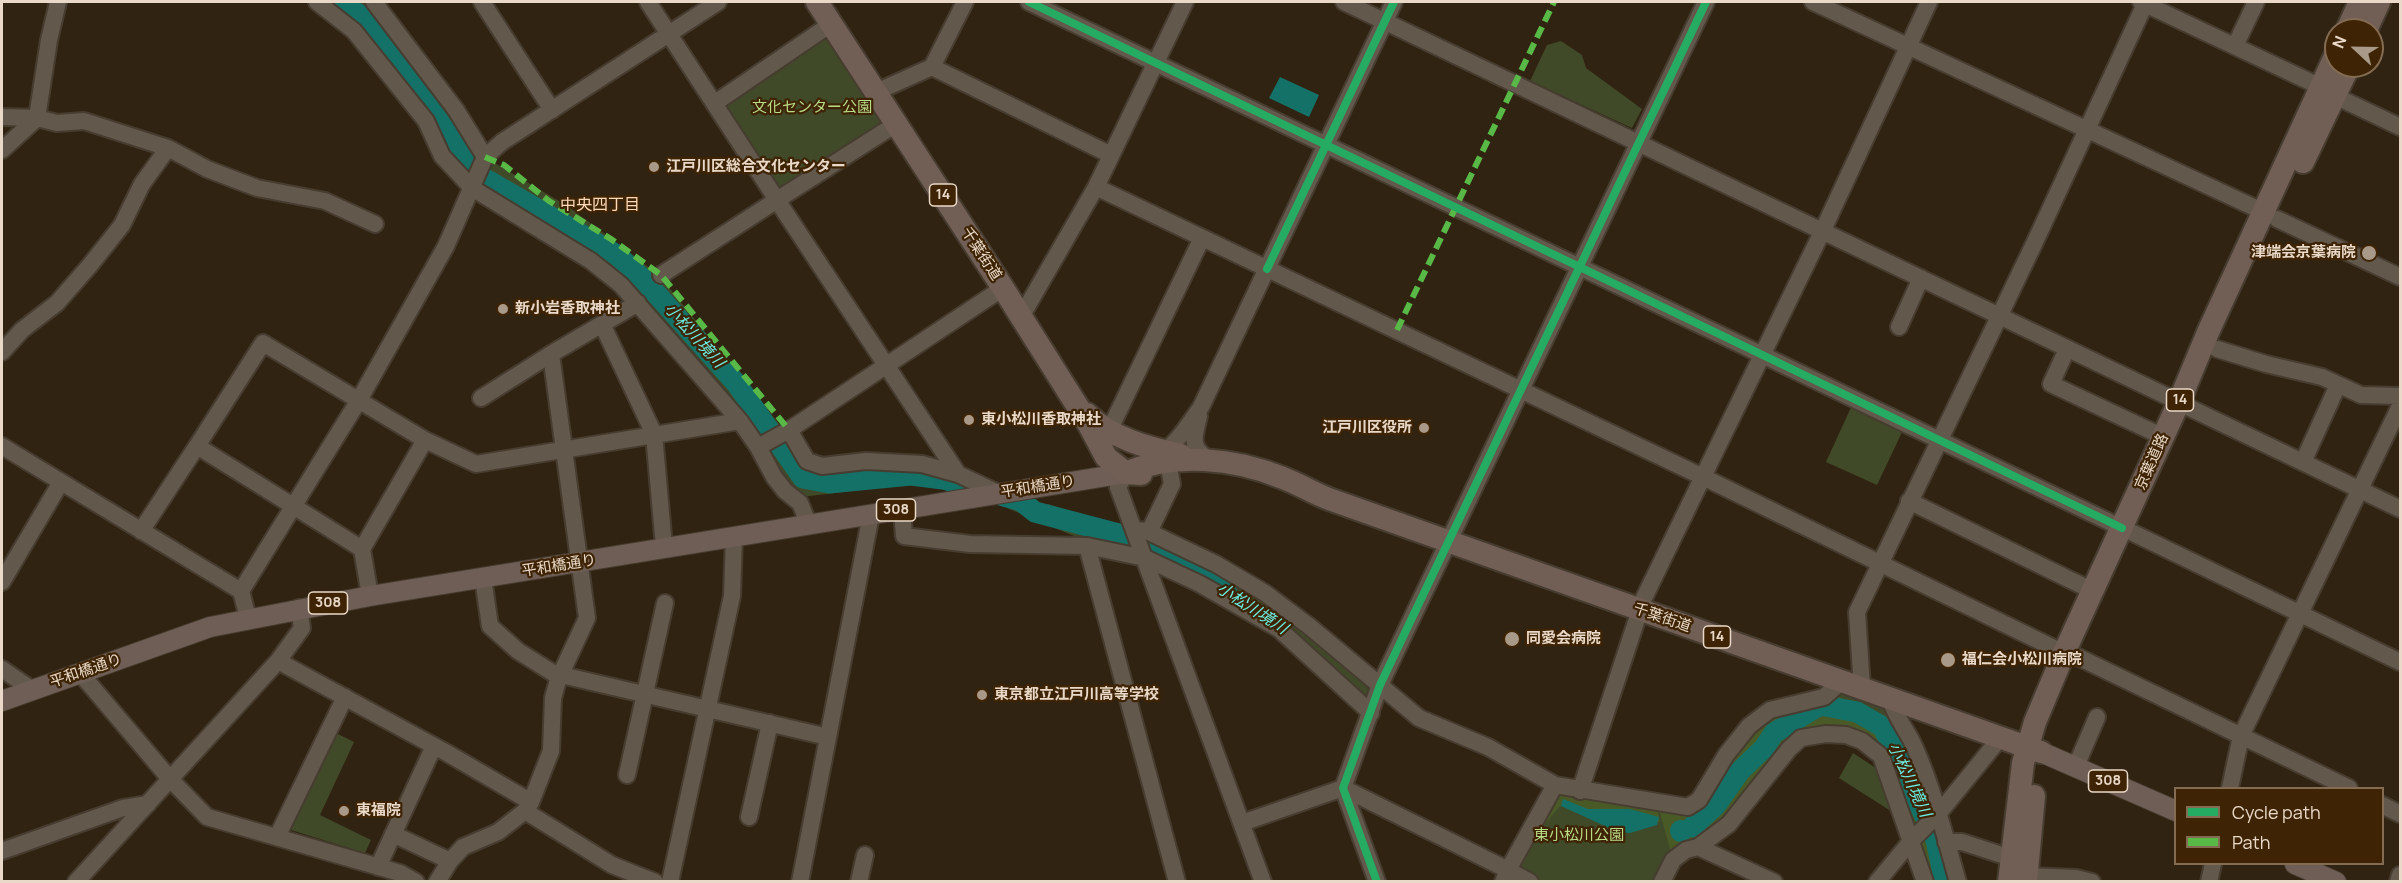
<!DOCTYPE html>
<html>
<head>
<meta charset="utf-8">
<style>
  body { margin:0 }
  #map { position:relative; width:2402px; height:883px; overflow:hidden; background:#312311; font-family:Manrope,sans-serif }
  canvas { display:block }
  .frame { position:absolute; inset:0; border:3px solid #ead9c8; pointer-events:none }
  .legend { position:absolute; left:2174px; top:787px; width:210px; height:78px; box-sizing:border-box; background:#3e2404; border:2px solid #836c52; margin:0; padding:8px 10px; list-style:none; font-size:18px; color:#ead9c8 }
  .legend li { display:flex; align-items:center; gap:12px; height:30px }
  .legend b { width:30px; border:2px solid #836c52 }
  .north { position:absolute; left:2324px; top:18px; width:60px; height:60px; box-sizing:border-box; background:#3e2404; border:2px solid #836c52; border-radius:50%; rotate:292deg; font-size:16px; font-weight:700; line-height:24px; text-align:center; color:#ead9c8 }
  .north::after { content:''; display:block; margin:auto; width:21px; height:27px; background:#a99988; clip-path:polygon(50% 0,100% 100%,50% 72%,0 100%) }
</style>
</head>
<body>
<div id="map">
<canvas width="2402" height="883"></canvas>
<div class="frame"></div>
<ul class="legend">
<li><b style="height:8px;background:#26ab63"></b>Cycle path</li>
<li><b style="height:8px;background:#58b947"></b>Path</li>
</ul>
<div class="north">N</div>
</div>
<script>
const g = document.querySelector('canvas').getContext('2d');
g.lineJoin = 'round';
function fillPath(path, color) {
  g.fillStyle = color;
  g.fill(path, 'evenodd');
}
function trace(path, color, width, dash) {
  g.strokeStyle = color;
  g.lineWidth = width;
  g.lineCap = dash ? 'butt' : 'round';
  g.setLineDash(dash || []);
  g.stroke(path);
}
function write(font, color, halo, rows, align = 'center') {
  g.font = font + ' Manrope,"Noto Sans JP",sans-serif';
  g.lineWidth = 4.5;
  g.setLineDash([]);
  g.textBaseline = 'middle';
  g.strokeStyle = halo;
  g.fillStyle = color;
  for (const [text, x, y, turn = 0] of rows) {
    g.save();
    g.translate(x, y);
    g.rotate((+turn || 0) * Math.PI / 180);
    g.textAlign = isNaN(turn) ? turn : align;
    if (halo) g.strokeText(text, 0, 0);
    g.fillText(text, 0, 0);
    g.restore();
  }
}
fillPath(new Path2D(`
  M325,2H368L478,153L569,207L659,275L788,435L804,462L923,467L964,482L956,489L912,484L801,497L788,488L624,283L476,188Z
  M829,29L891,123L778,195L719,104Z
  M1561,41L1582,55L1586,68L1642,109L1632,128L1530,81L1547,45Z
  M1853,403L1904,428L1877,485L1826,462Z
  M1048,504L1124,531L1133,554L1103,548L1007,508Z
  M1138,534L1216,566L1377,686L1370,708L1280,627L1147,556Z
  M1842,681L1890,698L1914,746L1925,881L1886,770L1861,741L1802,738L1662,881H1529L1508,870L1555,785L1688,807L1749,726Z
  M336,733L354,742L320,815L371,840L365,853L291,830Z
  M1853,753L1882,772L1897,815L1839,778Z`), '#404a28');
fillPath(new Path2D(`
  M1836,696L1888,717L1907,748L1932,817L1917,833L1887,752L1863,734L1848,727H1823L1801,729L1786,741L1725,818L1695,840L1671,852L1659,810L1690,814L1754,733L1774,717L1819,708Z
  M1559,793L1657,809L1660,822L1560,806L1536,835Z
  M1933,821L1951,881H1932L1918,838Z`), '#495a26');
fillPath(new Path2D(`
  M1280,77L1319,95L1309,117L1269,98Z
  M1563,799L1588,809H1630L1659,817L1657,825L1630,833L1618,832L1561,806Z
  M1670 831a11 11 0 1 1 22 0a11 11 0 1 1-22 0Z`), '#147168');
trace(new Path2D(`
  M340,2L367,20L453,141L470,170L617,255L643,279L736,383L803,478L829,483L911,475L943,479L1021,501L1035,512L1126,536
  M1150,544L1165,549L1227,593
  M1692,827L1716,805L1740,771L1764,748L1774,733L1820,705L1857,712L1883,727L1936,840L1945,882`), '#147168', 21);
const minor = new Path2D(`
  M317,2L354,31L426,121L442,156L472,188L591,261L621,285L740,421L758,447L774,477L785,491L800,503L809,525
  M374,2L456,110L485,157
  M482,2L552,110
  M648,2L777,200L661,275
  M1029,2L2122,528
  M1344,2L2179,402
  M1813,2L2264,212
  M2141,2L2321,87
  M2235,46L2256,2
  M932,67L1111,155
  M876,92L932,67L965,2
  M2335,96L2400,127
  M715,103L831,24
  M2,117L37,118L49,40L58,2
  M896,124L777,200L958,474
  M2,150L37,118L57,123L84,121L168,148L207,169L257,188L325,201L375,224
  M1096,187L1703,477L2064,653
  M2277,219L2400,277
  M1021,317L1096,187L1185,2
  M602,324L654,434L663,536
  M1899,327L1921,278
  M2067,349L2051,384L2153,432
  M2217,349L2266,364L2322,377L2361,395L2400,396
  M2,352L22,330L57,303L91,264L122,225L142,184L168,148
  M481,398L551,354L638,303
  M2190,408L2400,509
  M1199,416C1194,438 1189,446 1209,460
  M789,430L807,461L822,466L866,461L922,464L958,474L998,493
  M1109,431L1202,238
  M2,446L241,591
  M197,446L263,343L425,440L476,464L740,421
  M758,447L789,430L1003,288
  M1158,456C1176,445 1189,424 1201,407L1394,2
  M2303,462L2338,385
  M1126,473L1118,487L1263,882
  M1909,501L2093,591
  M902,509L904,536L970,544L1087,546L1145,558L1200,584L1279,629L1371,713
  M1134,529L1149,532L1216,564L1265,593L1309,626L1419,718L1488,747L1555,785L1688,807L1699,800L1726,755L1749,726L1770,710L1824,697L1842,681
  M141,531L197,446L362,549L370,596
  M1149,532L1172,484L1170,473
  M2133,533L2400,662
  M1087,546L1177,882
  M362,549L425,440
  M483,578L490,626L518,651L553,673L828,737
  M2,582L61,482
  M248,618L241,591L359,400L446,246L485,157L502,142L718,2
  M2078,657L2349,788
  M278,661L447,753L531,802
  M2,669L31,689
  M81,674L170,779L207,817L400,873L416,882
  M1862,688L1857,612L2034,244L2146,2
  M1890,698C1896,720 1907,729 1915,748C1934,791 1945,837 1958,882
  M2076,766L2097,717
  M627,775L665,603
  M2230,788L2241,736L2400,406
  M1580,791L1644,598L1823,230L1929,2
  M2382,805L2400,814
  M525,811L612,865L655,882
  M749,817L770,723
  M1242,823L1343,788L1508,870L1555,785
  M393,834L450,861
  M277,837L345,697
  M1946,842H1962L2011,858
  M1698,847L1774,882
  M2,851L123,808L148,804
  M378,867L434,746
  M2026,876L2076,878L2092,882
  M76,882L278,661L302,628L299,608
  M437,882L450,861L463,847L498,832L525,811L531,802L551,751L553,698L558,680L587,618L551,354
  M670,882L732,596L734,537
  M800,882L871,515
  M859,882L865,855
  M1377,882L1343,788L1380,685L1706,2
  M1503,882L1508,870L1530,882
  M1662,882L1673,860L1686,850L1698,847L1729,824L1789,749L1801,738L1826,734L1846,735L1862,741L1881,756L1925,882
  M1877,882L1912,840L1939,813L2001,737
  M2209,882L2213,864
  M2398,882L2400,875`);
const major = new Path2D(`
  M2,701L210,627L370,596L1126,473
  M2041,752L2176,811
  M2295,864L2336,882`);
const highway = new Path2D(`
  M817,2L1003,288L1088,423L1106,457L1126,473L1141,474
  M2347,30L2360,2
  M2366,30L2379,2
  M2303,162L2349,66
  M1087,414C1111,438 1148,448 1181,455
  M1126,473C1175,452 1234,458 1283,478C1299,484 1313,493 1329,499L2041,752
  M2009,882L2023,763L2035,722L2064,653L2179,402L2209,330L2336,54
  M2026,882L2034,796`);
trace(minor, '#463c2f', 20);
trace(major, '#463c2f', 22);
trace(highway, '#463c2f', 26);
trace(minor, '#63584c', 16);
trace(major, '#6f5e55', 20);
trace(highway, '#715e55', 22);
trace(new Path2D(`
  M485,157L504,165L549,201L611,239L661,275L789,430
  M1397,330L1554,2`), '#58b947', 6, [12, 6]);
trace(new Path2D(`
  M1029,2L2122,528
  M1267,269L1394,2
  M1377,882L1343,788L1380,685L1706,2`), '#26ab63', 8);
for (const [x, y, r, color] of [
  [654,167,6,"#a99988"],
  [2369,253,8,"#a99988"],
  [503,309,6,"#a99988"],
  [969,420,6,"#a99988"],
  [1424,428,6,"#a99988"],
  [1512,639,8,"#a99988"],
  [1948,660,8,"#a99988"],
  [982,695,6,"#a99988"],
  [344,811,6,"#a99988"]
]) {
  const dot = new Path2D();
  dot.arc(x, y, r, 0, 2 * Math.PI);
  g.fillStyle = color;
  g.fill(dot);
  trace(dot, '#3e2404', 2);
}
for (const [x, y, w] of [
  [943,195,27],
  [2180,400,27],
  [896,510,39],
  [328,603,39],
  [1717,637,27],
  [2108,781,39]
]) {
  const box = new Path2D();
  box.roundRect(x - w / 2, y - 11, w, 22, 4.5);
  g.fillStyle = '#3e2404';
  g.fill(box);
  trace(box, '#ead9c8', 1.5);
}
write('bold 14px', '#ead9c8', null, [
  ["14",943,195],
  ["14",2180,400],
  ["308",896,510],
  ["308",328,603],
  ["14",1717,637],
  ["308",2108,781]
]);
write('15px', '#badc87', '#3e2404', [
  ["文化センター公園",812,108],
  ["東小松川公園",1579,836]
]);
write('bold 15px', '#ead9c8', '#3e2404', [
  ["江戸川区総合文化センター",666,167],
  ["津端会京葉病院",2356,253,"right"],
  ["新小岩香取神社",515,309],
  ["東小松川香取神社",981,420],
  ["江戸川区役所",1412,428,"right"],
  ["同愛会病院",1526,639],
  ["福仁会小松川病院",1962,660],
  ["東京都立江戸川高等学校",994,695],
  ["東福院",356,811]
], 'left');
write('15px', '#ead9c8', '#3e2404', [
  ["千葉街道",981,254,57],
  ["京葉道路",2152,462,-66],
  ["平和橋通り",1038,487,-9],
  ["平和橋通り",559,566,-9],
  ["千葉街道",1662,618,19],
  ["平和橋通り",86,671,-19]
]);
write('16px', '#fddab9', '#3e2404', [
  ["中央四丁目",600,206]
]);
write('italic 16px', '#6beee1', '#3e2404', [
  ["小松川境川",694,336,48],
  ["小松川境川",1252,609,33],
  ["小松川境川",1909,780,65]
]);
</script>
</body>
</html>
